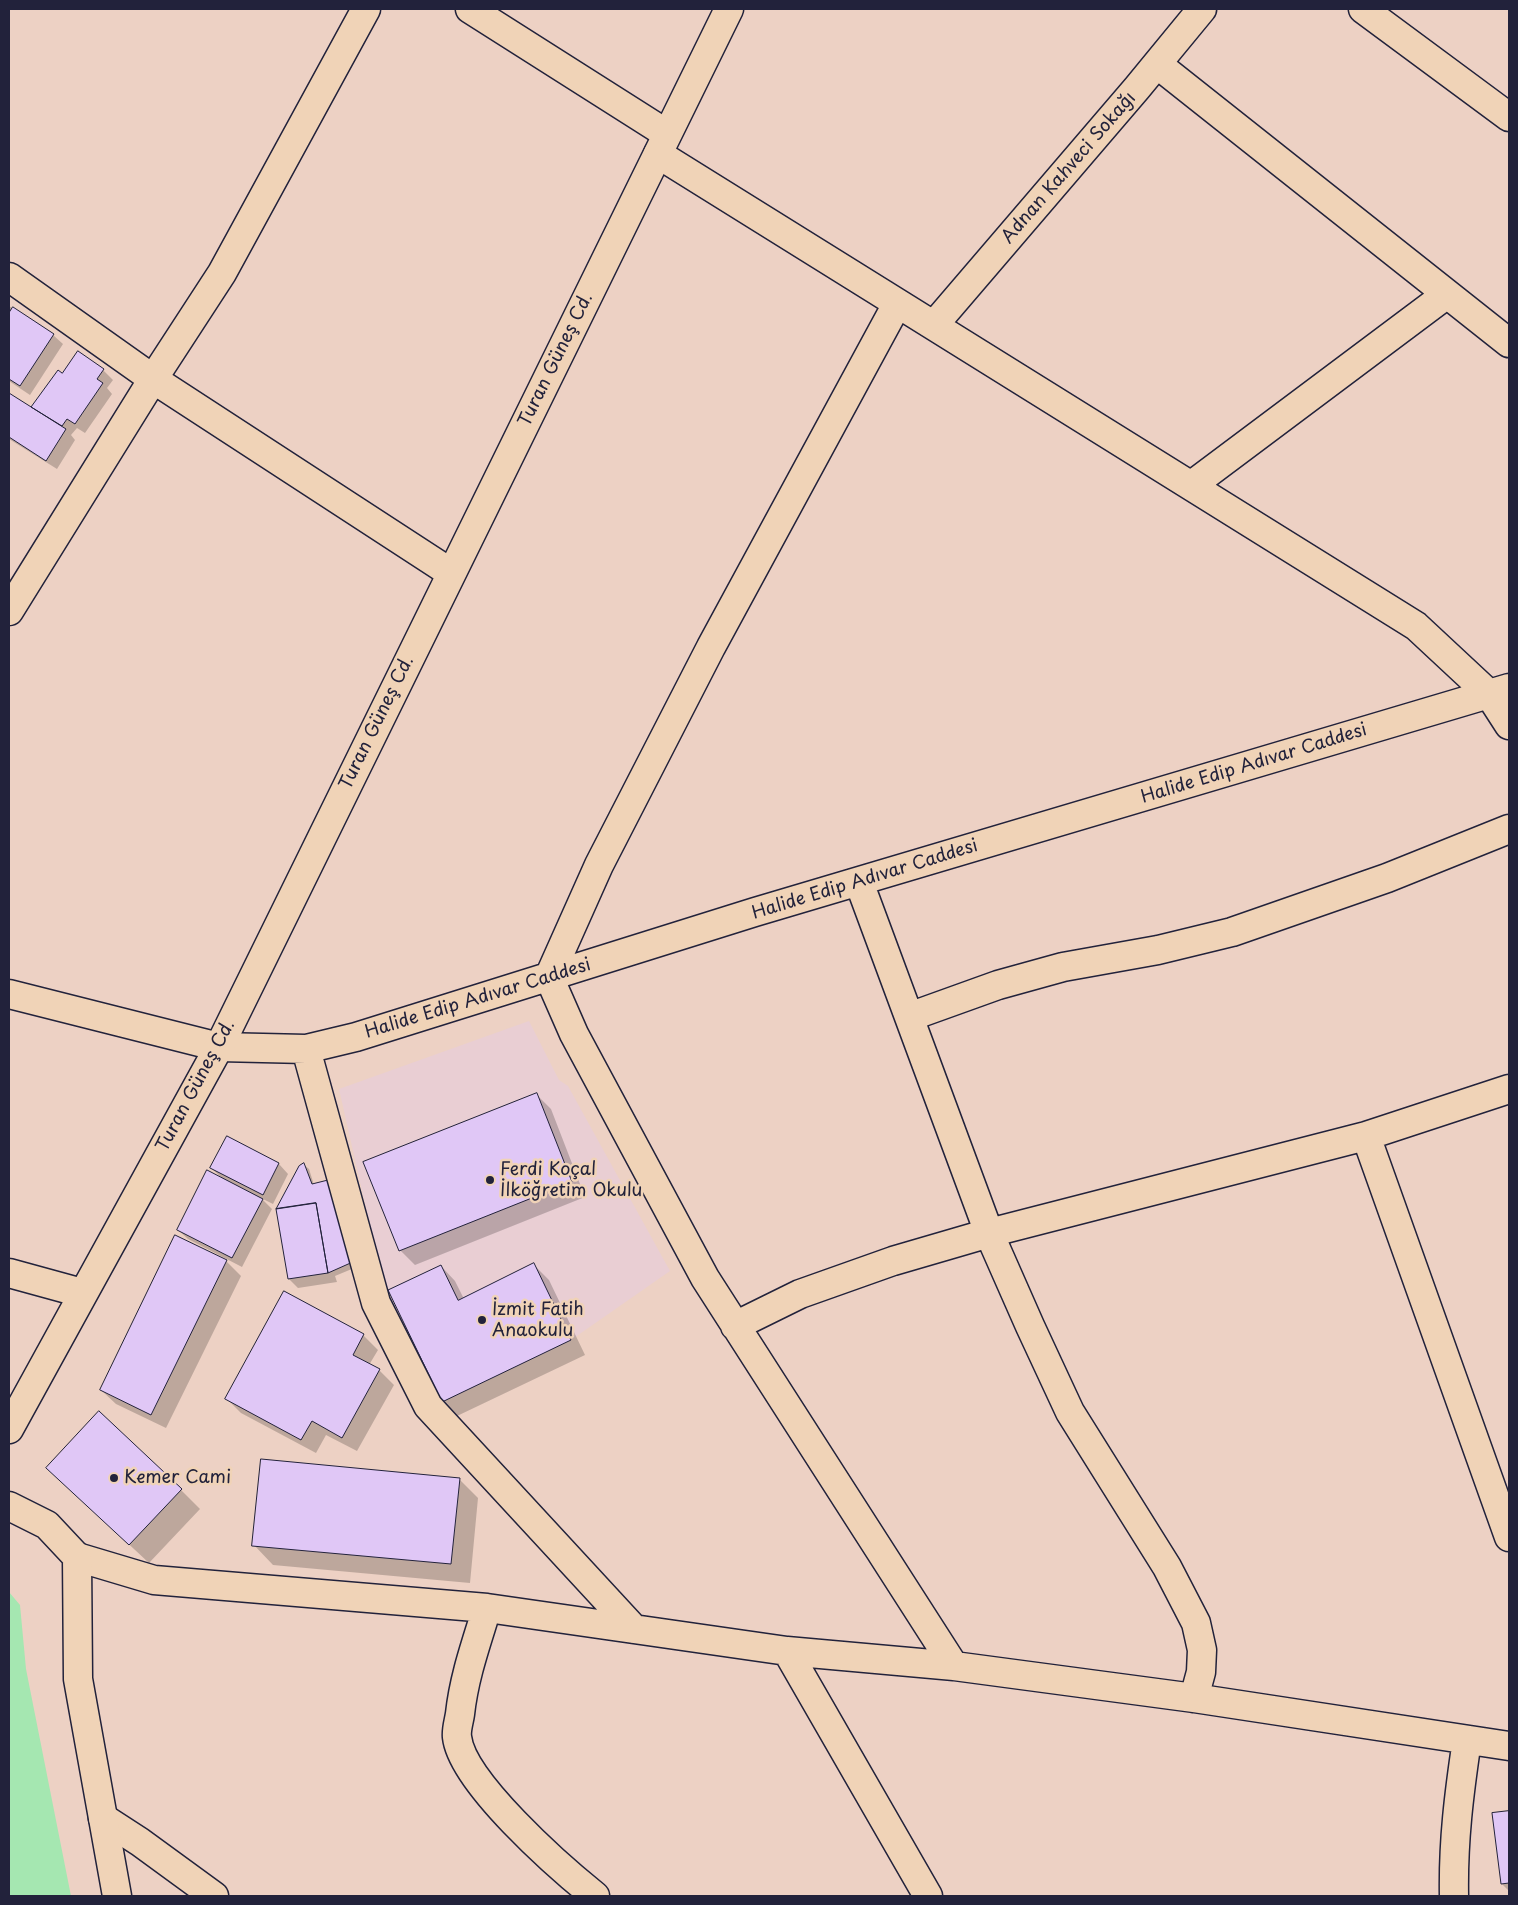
<!DOCTYPE html>
<html>
<head>
<meta charset="utf-8">
<style>
  body { margin:0 }
  #map { position:relative; width:1518px; height:1905px; overflow:hidden; background:#edd1c4; font-family:"Playpen Sans",sans-serif }
  canvas { display:block }
  .frame { position:absolute; inset:0; border:10px solid #22223b; pointer-events:none }
</style>
</head>
<body>
<div id="map">
<canvas width="1518" height="1905"></canvas>
<div class="frame"></div>
</div>
<script>
const g = document.querySelector('canvas').getContext('2d');
g.lineJoin = 'round';
function fillPath(path, color) {
  g.fillStyle = color;
  g.fill(path, 'evenodd');
}
function trace(path, color, width, dash) {
  g.strokeStyle = color;
  g.lineWidth = width;
  g.lineCap = dash ? 'butt' : 'round';
  g.setLineDash(dash || []);
  g.stroke(path);
}
function write(font, color, halo, rows, align = 'center') {
  g.font = font + ' "Playpen Sans",sans-serif';
  g.lineWidth = 5;
  g.setLineDash([]);
  g.textBaseline = 'middle';
  g.strokeStyle = halo;
  g.fillStyle = color;
  for (const [text, x, y, turn = 0] of rows) {
    g.save();
    g.translate(x, y);
    g.rotate((+turn || 0) * Math.PI / 180);
    g.textAlign = isNaN(turn) ? turn : align;
    if (halo) g.strokeText(text, 0, 0);
    g.fillText(text, 0, 0);
    g.restore();
  }
}
fillPath(new Path2D(`
  M529,1021L559,1080L568,1086L670,1271L571,1340L442,1402L382,1279L339,1089Z`), '#e9ced3');
fillPath(new Path2D(`
  M9,1592L20,1605L26,1669L71,1896H9Z`), '#a5e7b1');
fillPath(new Path2D(`
  M9,306L53,335L63,344L30,395L9,381Z
  M103,370L113,380L107,388L112,394L85,433L77,428L71,435L75,440L57,469L9,439V395L32,409L63,375Z
  M536,1094L551,1109L585,1197L415,1265L400,1250Z
  M227,1137L279,1164L288,1174L273,1204L261,1198L272,1209L242,1267L188,1239L178,1230L223,1179L211,1168Z
  M304,1165L309,1169L314,1185L359,1266L335,1276L337,1282L298,1288L289,1279Z
  M225,1260L241,1276L166,1428L116,1404L101,1390Z
  M534,1265L549,1280L585,1355L457,1416L443,1401L441,1266L455,1281L464,1299Z
  M285,1293L363,1335L378,1350L369,1365L379,1370L394,1385L357,1451L326,1435L316,1453L241,1413L227,1399Z
  M47,1468L181,1490L200,1509L149,1563Z
  M459,1479L478,1498L470,1583L273,1565L254,1545Z
  M1509,1813V1891L1502,1884L1493,1815Z`), '#0003');
const building = new Path2D(`
  M13,307L54,334L20,386L9,379V313Z
  M78,351L104,369L97,379L103,383L75,424L67,419L62,426L31,407L58,370L62,373Z
  M9,393L66,429L46,461L9,437Z
  M537,1093L572,1182L399,1251L363,1162Z
  M227,1136L279,1163L263,1195L210,1168Z
  M304,1163L312,1184L332,1179L355,1261L328,1273L316,1203L276,1209L299,1166Z
  M207,1170L263,1199L232,1258L177,1230Z
  M316,1203L328,1273L288,1279L276,1209Z
  M175,1235L227,1260L151,1415L100,1390Z
  M534,1263L571,1340L442,1402L388,1290L441,1265L458,1300Z
  M284,1291L364,1334L353,1355L380,1369L342,1438L312,1421L301,1440L225,1399Z
  M99,1411L182,1489L129,1545L46,1468Z
  M261,1459L460,1478L451,1564L252,1546Z
  M1509,1811V1883L1501,1884L1492,1813Z`);
fillPath(building, '#e0c7f6');
trace(building, '#22223b', 1);
const minor = new Path2D(`
  M470,9L667,134
  M1363,9L1509,117
  M1157,64L1509,343
  M658,154L1416,626L1489,694L1509,725
  M9,277L153,379L451,573
  M897,304L711,647L599,865L549,977L574,1034L705,1278L954,1666
  M934,325L1137,88L1202,9
  M1192,485L1447,294
  M9,611L153,379L222,273L366,9
  M859,882L989,1233L1030,1326L1070,1412L1167,1567L1196,1623L1202,1650L1201,1672L1194,1698
  M9,994L219,1047L306,1049L356,1037L755,912L1509,688
  M909,1017L998,985L1063,967L1158,950L1232,932L1387,878L1509,829
  M306,1049L376,1303L428,1406L634,1629
  M1366,1136L1509,1537
  M9,1273L82,1293
  M735,1326L800,1294L893,1261L989,1233L1366,1136L1509,1089
  M77,1557L154,1580L487,1608L787,1651L954,1666L1194,1698L1509,1746
  M487,1608C476,1644 464,1677 460,1714C459,1721 456,1730 457,1737C462,1782 559,1867 595,1896
  M787,1651L928,1896
  M103,1818L140,1842L214,1896
  M1454,1896C1453,1841 1459,1794 1467,1740`);
const major = new Path2D(`
  M9,1429L219,1047L729,9
  M9,1506L47,1525L77,1557L78,1679L117,1896`);
trace(minor, '#22223b', 31);
trace(major, '#22223b', 31);
trace(minor, '#f0d3b7', 28);
trace(major, '#f0d3b7', 28);
for (const [x, y, r, color] of [
  [490,1180,5,"#22223b"],
  [482,1320,5,"#22223b"],
  [114,1478,5,"#22223b"]
]) {
  const dot = new Path2D();
  dot.arc(x, y, r, 0, 2 * Math.PI);
  g.fillStyle = color;
  g.fill(dot);
  trace(dot, '#f0d3b7', 2);
}
write('18px', '#22223b', '#f0d3b7', [
  ["Adnan Kahveci Sokağı",1069,168,-49],
  ["Turan Güneş Cd.",556,360,-64],
  ["Turan Güneş Cd.",377,723,-64],
  ["Halide Edip Adıvar Caddesi",1254,764,-17],
  ["Halide Edip Adıvar Caddesi",865,880,-17],
  ["Halide Edip Adıvar Caddesi",478,999,-17],
  ["Turan Güneş Cd.",196,1086,-62]
]);
write('18px', '#22223b', '#f0d3b7', [
  ["Ferdi Koçal",500,1170],
  ["İlköğretim Okulu",500,1191],
  ["İzmit Fatih",492,1310],
  ["Anaokulu",492,1331],
  ["Kemer Cami",124,1478]
], 'left');
</script>
</body>
</html>
